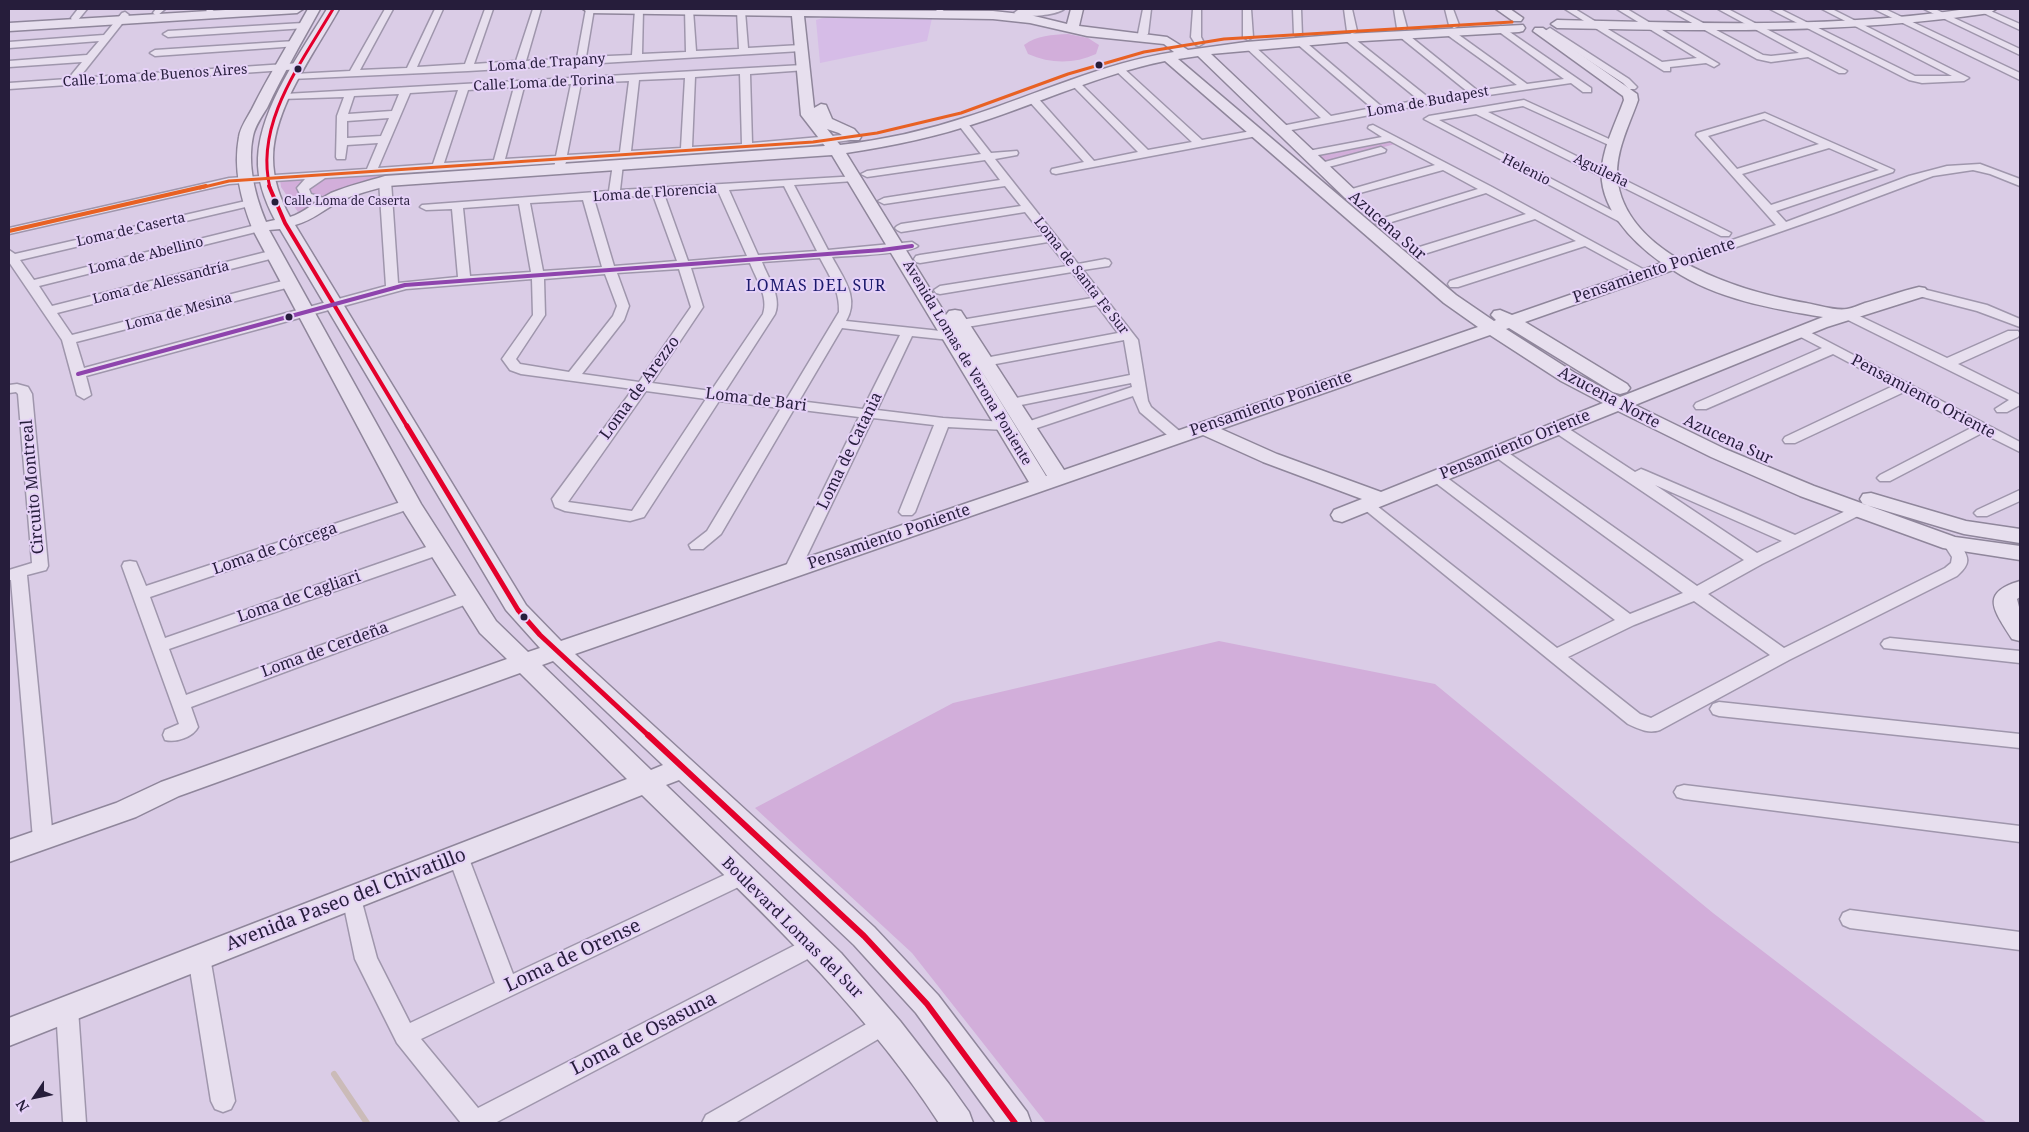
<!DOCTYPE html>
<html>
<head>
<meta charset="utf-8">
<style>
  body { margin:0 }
  #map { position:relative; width:2029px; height:1132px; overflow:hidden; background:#dacce6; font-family:"Noto Serif",serif }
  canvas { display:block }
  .frame { position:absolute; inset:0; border:10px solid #261d3b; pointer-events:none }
  .north { position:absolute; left:10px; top:1072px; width:50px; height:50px; -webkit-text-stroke:4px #e6d2f8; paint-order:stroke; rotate:236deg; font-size:14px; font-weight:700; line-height:20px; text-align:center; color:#261d3b }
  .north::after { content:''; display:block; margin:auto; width:18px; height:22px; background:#261d3b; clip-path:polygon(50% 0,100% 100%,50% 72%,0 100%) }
</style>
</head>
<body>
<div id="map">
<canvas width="2029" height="1132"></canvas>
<div class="frame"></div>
<div class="north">N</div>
</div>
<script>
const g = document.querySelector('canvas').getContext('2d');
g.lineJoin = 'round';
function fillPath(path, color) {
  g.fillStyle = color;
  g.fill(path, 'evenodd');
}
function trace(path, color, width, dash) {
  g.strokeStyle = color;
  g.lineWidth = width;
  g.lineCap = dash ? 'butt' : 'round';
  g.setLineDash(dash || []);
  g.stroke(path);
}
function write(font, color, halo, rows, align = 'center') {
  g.font = font + ' "Noto Serif",serif';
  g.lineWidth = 4;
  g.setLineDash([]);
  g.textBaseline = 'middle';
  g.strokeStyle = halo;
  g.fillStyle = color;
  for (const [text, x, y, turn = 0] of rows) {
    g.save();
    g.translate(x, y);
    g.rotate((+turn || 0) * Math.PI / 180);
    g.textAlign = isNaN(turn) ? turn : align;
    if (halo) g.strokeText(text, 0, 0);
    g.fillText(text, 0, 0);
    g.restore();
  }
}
fillPath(new Path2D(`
  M830,16L932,18L927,41L820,63L816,20Z`), '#d6bce7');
fillPath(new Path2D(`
  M1068,34L1088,38L1099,45L1096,54C1074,64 1051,64 1028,54L1024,45C1037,35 1052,35 1068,34Z
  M1389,141L1395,144L1323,164L1314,156Z
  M537,164L540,169L347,189L298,212L281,187L280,179L330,178Z
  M1219,641L1435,684L1713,913L1987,1123H1046L912,953L755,808L953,703Z`), '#d2aeda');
trace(new Path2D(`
  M334,1074L367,1123`), '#cbbbb8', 6);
const street = new Path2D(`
  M78,9H87L78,20H72L71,18Z
  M156,9H165L157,16L153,13Z
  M206,9H215L210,13L207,12Z
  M385,9H393L360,70L407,68L435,9H443L417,67L465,64L485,9H493L474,64L516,61L533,9H541L526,61L577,58L586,9H594L586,57L632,55L635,9L643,10L642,54L686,52L685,9L693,10L696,51L739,49L737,11L739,9L745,11L748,48L801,45L806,48L801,51L468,71L291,79L289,77L294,74L350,71Z
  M936,9H945L940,13L937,12Z
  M1046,9H1064C1057,15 1021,19 1014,13L1018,10Z
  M1143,9H1151L1148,34L1143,37L1138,34Z
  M1193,9H1201V37L1204,43L1199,46L1196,45L1191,37Z
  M1243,9H1251L1253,37L1248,40L1243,37Z
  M1293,9H1301L1302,36H1296L1294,34Z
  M1344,9H1352L1357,31L1355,33L1352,34L1347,31Z
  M1394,9H1402L1407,28L1405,30H1399L1397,28Z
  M1445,9H1453L1459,25L1457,27L1454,28L1449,25Z
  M1565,9H1575L1662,62L1697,58L1617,9H1627L1719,64L1714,67L1706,63L1670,67V71H1664Z
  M1667,9H1677L1763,55L1771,56L1799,53L1718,9H1728L1847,71L1845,73H1839L1808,57L1771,62L1757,59Z
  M1770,9H1780L1915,76H1952L1822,9H1832L1969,78L1964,81L1922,83L1909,80Z
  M1874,9H1885L2020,73V80Z
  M1924,9H1935L2020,49V55Z
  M1975,9H1986L2020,24V30Z
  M125,12L129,15L79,78L300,63L305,66L300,69L9,89V83L68,79L82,62L9,67V61L87,55L99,41L9,48V42L104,35L122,13Z
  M303,23L306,24V28L168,37L163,34L168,31Z
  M1501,26L1591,88V92H1583L1571,83L1427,104L1281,132L1276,129L1277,127L1321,118L1243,45L1248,42L1251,43L1331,116L1372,108L1296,43V39H1302L1382,107L1419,100L1345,40V36H1351L1429,98L1468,92L1400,37V33H1406L1478,91L1517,85L1446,34V30H1452L1527,84L1564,79L1498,31V27Z
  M1550,28L1629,79L1637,87L1635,89H1629L1623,83L1547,33L1545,31Z
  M295,41L300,44L298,46L155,56L150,53L155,50Z
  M803,65L808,68L806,70L750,74L752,143L854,134L858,135L859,137L858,139L813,145L566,162L563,170L559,171L554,168L555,163L325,178L309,189L311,194L330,200L332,202L330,204L326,205L302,198L297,188L305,179L229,184L9,234V228L229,178L367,169L378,143L347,145L345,159H337L336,157L337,116L344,97L281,99L280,97L285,94ZM740,74L742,144L692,147L695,77ZM685,78L681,148L631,151L639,80ZM629,81L620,152L567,155L581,83ZM571,84L556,156L505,159L524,87ZM514,87L494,160L444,163L468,90ZM458,90L433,164L378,168L410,93ZM399,94L392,111L348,114L354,96ZM389,118L381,136L347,138V121Z
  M1118,65L1121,66L1202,140L1257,130L1262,133L1257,136L1056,174L1052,173L1051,171L1052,169L1084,162L1028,100V96H1036L1094,161L1138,152L1071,84V80H1077L1148,150L1192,142L1115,70L1113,68Z
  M1524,100L1620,144L1619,146H1611L1523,106L1488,112L1731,233L1729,236H1721L1476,114L1439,120L1630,220L1624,223L1620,222L1424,119L1429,116Z
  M1765,113L1894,170L1893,172L1776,211L1786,222L1909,176L1947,166L1980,164L2020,179V186L1990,174L1973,170L1933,176L1834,213L1679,267H1671L1669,264L1671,261L1776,225L1696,135L1697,133ZM1764,119L1819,144L1737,169L1708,136ZM1829,148L1879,170L1771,205L1742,174Z
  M962,120L966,121L991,153L1017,151L1018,153L1017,155L995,159L1078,264L1105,259L1109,260L1111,263L1109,266L1083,270L1138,340L1148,401L1151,407L1183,434L1185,437L1183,440H1173L1140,412L1133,396L1031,430H1021L1019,427L1021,424L1132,387L1131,383L1011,407L1006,406L1004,403L1006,400L1011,399L1130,375L1124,340L985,366L980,365L978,362L980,359L985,358L1118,333L1097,305L961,328L956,327L954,324L956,321L961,320L1092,298L1072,272L940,294L936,293L934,290L940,286L1067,266L1048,242L920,263L916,262L914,259L916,256L920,255L1044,236L1025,212L901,232L897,230L895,228L897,226L901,224L1021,206L1005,186L884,204L878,201L884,198L1000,180L985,160L867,177L861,174L867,171L981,154L957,123Z
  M1373,125L1492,187L1652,274L1646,278L1642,277L1585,246L1458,287H1450L1448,284L1450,281L1576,241L1535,219L1421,255H1413L1411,252L1413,249L1526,214L1486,193L1385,224H1377L1375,222L1377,220L1478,189L1443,170L1349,196L1343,193L1345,191L1435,165L1390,141L1308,157L1303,154L1308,151L1382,137L1368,128L1369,126Z
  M1381,147L1386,150L1385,152L1321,169L1316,166L1317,164Z
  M618,161L623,164L620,190L858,176L860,178L854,181L794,185L828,250L912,242L918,246C910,254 847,256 832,257C843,278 860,298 846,321L950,332L957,336L950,340L912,336L877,410L943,418L1005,422L1010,423L1012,426L1010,429L1005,430L948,427L915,512L912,515H902L899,512L934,425L873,418L800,570L798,574L792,575L786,574L784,570L859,417L794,409L721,534L703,549H691L689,545L707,531L781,408L719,401L644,517L630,521L565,511L555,507L552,499L633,389L521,374L510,370L502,359L533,315L532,279L406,289L86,376L91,395L84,399L77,395L62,340L9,262V250L15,254L250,200L254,201L256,203L254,205L20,260L34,280L260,224L266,228L264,230L39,286L52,306L274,250L280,254L278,257L57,313L72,335L290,279L296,283L294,286L76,342L84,368L386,286L379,181L381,179L385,178L391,181L398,283L458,277L452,209L426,210L420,207L422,205L609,191L613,164ZM784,186L817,251L758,255L729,190ZM718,191L747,256L688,261L664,194ZM653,195L677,261L614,266L594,199ZM583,200L602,267L543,271L530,203ZM519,204L531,272L470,276L463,208ZM820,258C830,277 840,291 839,312L786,400L724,393L775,314C782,297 768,278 762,262ZM750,263C756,279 769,297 763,314L711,391L652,383L703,307L691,268ZM679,269L691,307L639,382L582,374L624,320L629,306L617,273ZM605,274L617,306L613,316L569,372L520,364L516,359L545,315L544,279ZM842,328L900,335L863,409L799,401ZM646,391L706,399L632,511L568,502Z
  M1919,288L1987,305L2020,319V327L1977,311L1915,295L1913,292L1915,289Z
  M1849,311L1947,358L2008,331H2018L2020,334L2018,337L1958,364L2020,395V405L2007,412H1997L1995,409L2009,400L1844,318L1843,315Z
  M1800,327L2020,442V452L1982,433L1890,481H1880L1877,478L1880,475L1971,428L1904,392L1795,443H1785L1783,440L1785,437L1893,386L1833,354L1706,409H1696L1694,406L1696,403L1822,348L1795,334L1793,331Z
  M17,384L28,387L32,394L48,566L46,570L27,575L53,839L50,845L43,847L36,845L33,839L11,580H9V570L32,563L18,394L16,392L9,393V385Z
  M1558,424L1563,425L1635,472L1641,469L1646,471L1795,535L1854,507H1864L1867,510L1864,513L1762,564L1708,594L1784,648L1945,568L1951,563L1952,557L1943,543L1945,539H1957C1967,556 1974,561 1957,576L1789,660L1660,730C1648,734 1639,729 1628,724L1359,505L1362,502H1372L1557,648L1615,620L1432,480L1429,477L1432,474H1442L1630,614L1683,593L1493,455L1491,452L1493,449H1503L1697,586L1744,560L1553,431L1551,428L1553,425ZM1655,485L1782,541L1757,553ZM1694,601L1770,655L1651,718L1640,714L1568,657L1634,625Z
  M2020,490V501L1987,516H1977L1974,513L1977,510Z
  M410,499L415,501L418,504L415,507L150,597L165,638L432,545H444L446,549L444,553L169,649L186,695L463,593L469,592L475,593L477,597L475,601L191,707L198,727C193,737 176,743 165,740L163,735L165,730L179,724L122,566L124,562L130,561L136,562L146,586Z
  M1890,638L2020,651V663L1884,648L1881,644L1884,640Z
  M1719,702L2020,734V748L1719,716L1713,714L1710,709L1713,704Z
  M1684,785L2020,826V842L1684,799L1677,797L1674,792L1677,787Z
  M458,848L465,850L468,856L513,974L735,870L742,868L749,870L752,876L749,882L421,1039L478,1108L805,940L813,937L821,940L824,946L821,952L495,1123H461L397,1043L355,959L342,897L345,891L352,889L359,891L377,958L410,1023L495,983L448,856L451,850Z
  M1850,910L2020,932V950L1850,928L1843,925L1840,919L1843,913Z
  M199,948L207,951L210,957L235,1101L231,1109L223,1112L215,1109L211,1101L188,957L191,951Z
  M67,999L75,1002L78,1009L86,1123H64L63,1121L56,1009L59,1002Z
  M884,1014L892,1017L895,1024L892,1031L735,1123H702L706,1115Z`);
const secondary = new Path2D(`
  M242,9H303L297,13L9,31V23Z
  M308,9H320C302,42 283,74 267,108C262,116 255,126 253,136C247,164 255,196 266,222L275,220C265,201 257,180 258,158C260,107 302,51 327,9H339C315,52 273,108 273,158C273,179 280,199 290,217C303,214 318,199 331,193C348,186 368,181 385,176L825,146L801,115L792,16L589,13L583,9L993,11L1030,15L1067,24L1071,9H1083L1079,26L1167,37L1188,50L1246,42L1346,34L1523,25L1525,28L1523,31L1519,32L1346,42L1211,54L1357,192L1359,195L1357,198H1345L1198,56L1178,59L1456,295L1494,321L1496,320L1491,315L1494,311L1500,310L1512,315L1662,263C1632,242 1597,206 1602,166C1605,143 1616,122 1624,100L1623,96L1533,31L1535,28H1543L1637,94L1638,100C1629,126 1613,155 1618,184C1631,258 1742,292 1806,303C1818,305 1835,311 1847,309C1853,308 1859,305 1865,303C1883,298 1901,291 1919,287L1925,288L1928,292L1925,296L1827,327L1635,405L1725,449L1814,486L1955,537L2020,546V560L1943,548L1800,496L1711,457L1618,411L1342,522L1334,520L1331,515L1334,510L1362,499L1263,462L1203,435L575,654L874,927L938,995L1027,1112L1031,1123H996L916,1013L854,945L679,780L666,785L841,953L900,1021L949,1084L969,1112L973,1123H939C859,999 747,898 642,795L9,1046V1018L627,779L520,673L179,796L136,817L9,862V840L116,803L161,782L507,659L480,633L399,504L253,230C241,200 233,169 239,137C240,128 247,118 252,109C269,75 289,43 308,9ZM804,16L993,19L1030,23L1087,36L1164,44L1174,52C1103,63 1038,94 970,116C928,130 884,140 840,145L827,129L839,133L849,140H859L861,137L854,129L832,119L826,105L821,104L814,108ZM1165,61L1444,303L1478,327L1064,470L961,311L955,310L949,311L946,315L846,153C892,146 936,137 980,122C1042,102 1101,74 1165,61ZM832,155L1029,482L561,641L526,605L295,225C312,221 326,208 342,200C356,194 372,190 387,186ZM280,229L506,610L540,648L528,652L496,621L421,504L269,230ZM1673,270C1716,299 1773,309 1823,317L1620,397L1575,373L1506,329L1509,328L1613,392L1620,394L1627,392L1630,388L1627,384L1525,322ZM1490,335L1561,381L1603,403L1381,492L1277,454L1221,429ZM978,365L1047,476H1046ZM553,661L663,765L651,770L542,665Z
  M1496,9H1510L1523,18L1521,21H1513Z
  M1967,9H1996L1990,13C1845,34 1703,31 1557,28L1551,24L1557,20C1694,23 1831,29 1967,9Z
  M1871,493L1966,521L2020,529V543L1964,534L1863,504L1860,499L1863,494Z
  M2020,581V597L2017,599L2020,611V641L2012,639C1994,610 1979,593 2020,581Z`);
trace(street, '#9f96ac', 3);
trace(secondary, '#8f869b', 3);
fillPath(street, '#e7dfee');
fillPath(secondary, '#e7dfee');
trace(new Path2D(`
  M270,188C254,123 302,62 333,9`), '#e4002b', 3);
trace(new Path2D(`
  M269,186L285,223L408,428`), '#e4002b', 4);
trace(new Path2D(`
  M407,426L518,610L540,635L649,736`), '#e4002b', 5);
trace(new Path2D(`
  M648,735L864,936L927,1004L1015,1123`), '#e4002b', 6);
trace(new Path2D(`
  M200,188L229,181L813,142L877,133L961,113L1068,74L1144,52L1224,39L1512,22`), '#e86123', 3);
trace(new Path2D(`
  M9,231L206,186`), '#e86123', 4);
trace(new Path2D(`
  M78,374L405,285L882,250L912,246`), '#8e44ad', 4);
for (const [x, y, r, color] of [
  [1099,65,4.5,"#261d3b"],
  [298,69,4.5,"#261d3b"],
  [275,202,4.5,"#261d3b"],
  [289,317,4.5,"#261d3b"],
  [524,617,4.5,"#261d3b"]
]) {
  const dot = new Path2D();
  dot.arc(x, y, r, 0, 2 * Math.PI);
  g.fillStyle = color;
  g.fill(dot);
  trace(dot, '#e6d2f8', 2);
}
write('12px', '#261d3b', '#e6d2f8', [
  ["Calle Loma de Caserta",284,202]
], 'left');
write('14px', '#261d3b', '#e6d2f8', [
  ["Loma de Trapany",547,63,-4],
  ["Calle Loma de Buenos Aires",155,76,-4],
  ["Calle Loma de Torina",544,83,-3],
  ["Loma de Budapest",1428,102,-10],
  ["Helenio",1526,170,27],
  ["Aguileña",1601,171,26],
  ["Loma de Florencia",655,193,-4],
  ["Loma de Caserta",131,230,-13],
  ["Loma de Abellino",146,256,-14],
  ["Loma de Santa Fe Sur",1081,276,52],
  ["Loma de Alessandría",161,283,-14],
  ["Loma de Mesina",179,312,-15],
  ["Avenida Lomas de Verona Poniente",967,363,59]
]);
write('16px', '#261d3b', '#e6d2f8', [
  ["Azucena Sur",1387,226,41],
  ["Pensamiento Poniente",1654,271,-19],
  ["Loma de Arezzo",640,388,-54],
  ["Pensamiento Oriente",1923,397,28],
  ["Azucena Norte",1609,398,28],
  ["Loma de Bari",756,400,7],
  ["Pensamiento Poniente",1271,404,-19],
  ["Azucena Sur",1728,440,25],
  ["Pensamiento Oriente",1515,445,-22],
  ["Loma de Catania",850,451,-64],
  ["Circuito Montreal",33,487,-95],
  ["Pensamiento Poniente",889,537,-19],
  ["Loma de Córcega",275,549,-19],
  ["Loma de Cagliari",299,597,-19],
  ["Loma de Cerdeña",325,650,-20],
  ["Boulevard Lomas del Sur",792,928,45]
]);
g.letterSpacing = '1px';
write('16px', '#1a196c', '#e6d2f8', [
  ["LOMAS DEL SUR",816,286]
]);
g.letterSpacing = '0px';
write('19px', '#261d3b', '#e6d2f8', [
  ["Avenida Paseo del Chivatillo",346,900,-21],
  ["Loma de Orense",573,956,-25],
  ["Loma de Osasuna",644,1034,-27]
]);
</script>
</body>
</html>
